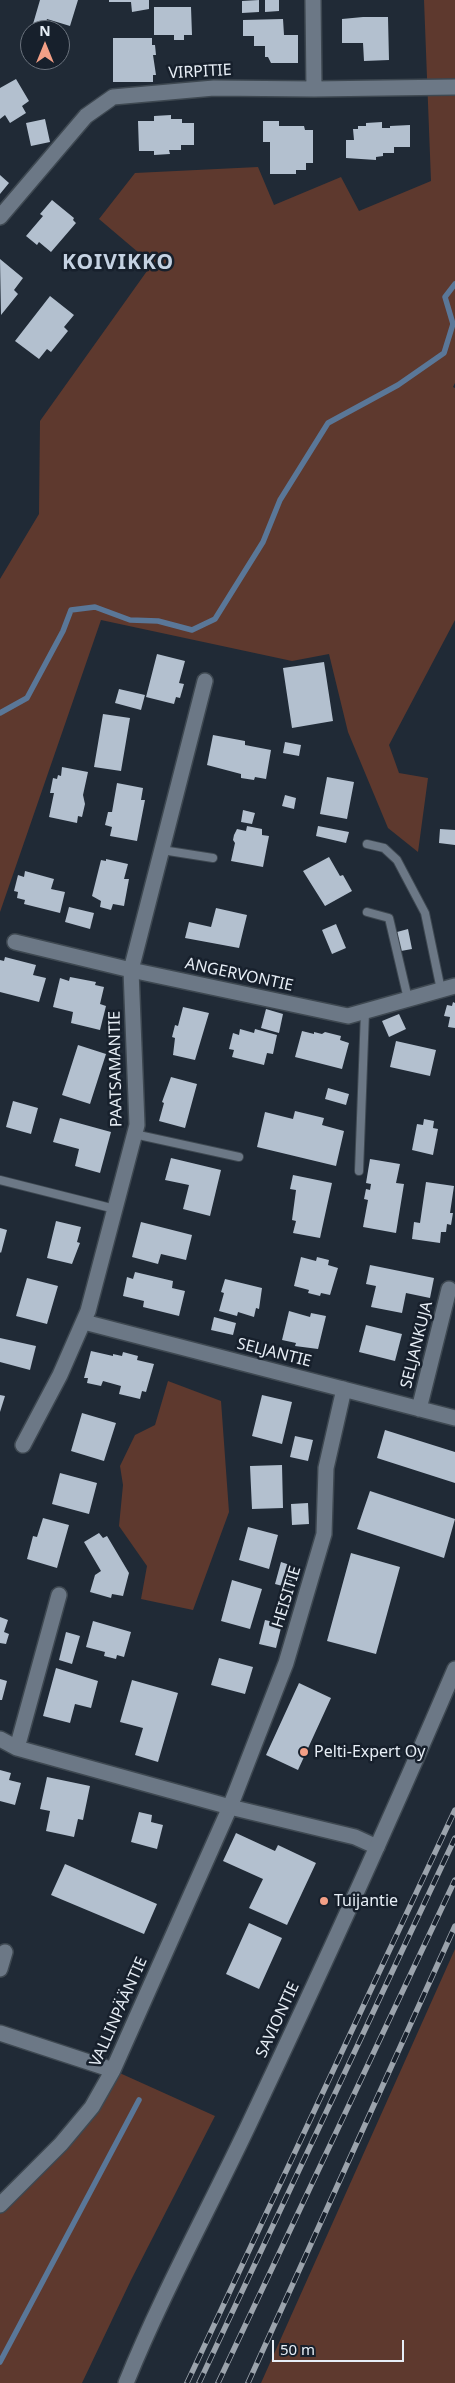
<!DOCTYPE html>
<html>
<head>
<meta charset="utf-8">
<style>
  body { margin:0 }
  #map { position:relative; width:455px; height:2383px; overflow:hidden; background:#202a36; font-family:"Noto Sans",sans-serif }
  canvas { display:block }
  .north { position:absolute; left:20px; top:20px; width:50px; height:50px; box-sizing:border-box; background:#17202c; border:1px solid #6a727d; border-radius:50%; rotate:0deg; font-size:14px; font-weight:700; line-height:20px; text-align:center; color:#e7eef6 }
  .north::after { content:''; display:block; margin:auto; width:18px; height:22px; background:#f39f86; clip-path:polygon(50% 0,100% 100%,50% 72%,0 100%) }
  .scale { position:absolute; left:272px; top:2340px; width:132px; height:22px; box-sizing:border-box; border:2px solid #e7eef6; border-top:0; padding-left:6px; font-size:15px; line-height:18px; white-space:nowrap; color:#e7eef6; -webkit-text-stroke:4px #17202c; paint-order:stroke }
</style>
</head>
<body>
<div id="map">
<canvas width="455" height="2383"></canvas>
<div class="north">N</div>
<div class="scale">50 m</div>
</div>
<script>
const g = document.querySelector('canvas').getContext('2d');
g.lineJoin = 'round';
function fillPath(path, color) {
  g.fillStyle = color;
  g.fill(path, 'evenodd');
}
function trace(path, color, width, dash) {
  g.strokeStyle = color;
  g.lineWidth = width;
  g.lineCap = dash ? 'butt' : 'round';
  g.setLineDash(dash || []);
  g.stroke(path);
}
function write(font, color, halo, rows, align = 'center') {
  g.font = font + ' "Noto Sans",sans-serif';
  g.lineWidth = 5;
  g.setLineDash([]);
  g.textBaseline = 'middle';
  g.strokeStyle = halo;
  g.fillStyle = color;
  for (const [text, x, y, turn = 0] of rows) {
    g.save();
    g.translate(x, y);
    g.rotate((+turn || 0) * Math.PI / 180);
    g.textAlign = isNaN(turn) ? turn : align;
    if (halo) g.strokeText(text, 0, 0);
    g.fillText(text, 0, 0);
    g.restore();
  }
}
fillPath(new Path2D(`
  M424,0H455V383L453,387L455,388V620L389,745L399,773L428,778L418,852L388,828L348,732L329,654L292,661L101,620L0,912V579L39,514L40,421L152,264L99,219L135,173L258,167L274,205L341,177L359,211L431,181Z
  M168,1381L221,1401L229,1512L193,1610L141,1599L147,1566L119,1526L123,1485L120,1466L135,1435L155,1425Z
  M455,1949V2383H261Z
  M113,2070L215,2116L131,2280L82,2383H0V2205L27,2179Z`), '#5e392e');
trace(new Path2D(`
  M0,713L27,698L63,631L71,610L95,607L130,620L158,621L192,630L215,619L263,542L280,500L328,423L398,385L444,353L453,324L445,297L455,284
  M0,2362L139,2100`), '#5a7798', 5.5);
fillPath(new Path2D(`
  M40,0H78L70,26L47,19L44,28L33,24Z
  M109,0H149V9L132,12L131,2H109Z
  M259,0V12L242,13V1Z
  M265,0H279V11L265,12Z
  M154,7H191L192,35H184V40H174V35H154Z
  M363,17H388L389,60L364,61L363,43H342V19Z
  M283,19L284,35H298V63H271L268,57H265V46H254V36H243V20Z
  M113,38H152V45H155L156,55H153L156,75H153V82H113Z
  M16,79L29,101L22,106L26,113L10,123L5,115L0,119V88Z
  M171,115V119H182V123H194V145H181V150H169L170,154L154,155V151H139L138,121H154V116Z
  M45,119L50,142L31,146L26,123Z
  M263,121H279V126H304L305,130H313V163H306V170H296V174H270V142H263Z
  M382,122V128H390V126L410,125V147H394V153H383V156L376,157V160L346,158V140H354L353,129H358V126H366V123Z
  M0,175L9,183L0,194Z
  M52,200L74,218L73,220L76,223L51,252L39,242L37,245L26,236L43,216L40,214Z
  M0,259L23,278L14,290L18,294L1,315Z
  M50,296L74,315L64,327L68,331L51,352L47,349L39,359L15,341Z
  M157,654L185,661L179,683L184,684L180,698L176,697L174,704L146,697Z
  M324,662L333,721L292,728L283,668Z
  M119,689L145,695L141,710L115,703Z
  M103,714L130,718L121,771L94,767Z
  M213,735L245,741V745L271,750L266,779L255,777L254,780L241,778V774L207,765Z
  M285,742L301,745L299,756L283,753Z
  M62,767L88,772L83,795L85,804L82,817L78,816L77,823L49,817L54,793H50L53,778L57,779L58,775L61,776Z
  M327,777L354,782L347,819L320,814Z
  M117,783L143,788L141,800H145L137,841L110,836L112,827L105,825L108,812H112Z
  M285,795L296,798L294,809L282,806Z
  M243,810L255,813L252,824L241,822Z
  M247,826L262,829V835L269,836L263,867L231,861L235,843L233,840L234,835L237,829L246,831Z
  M318,826L349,832L346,843L316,836Z
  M440,829L455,830V845L439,843Z
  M329,857L340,876L343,875L352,891L325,906L303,871Z
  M106,859L128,864L124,879H129L124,906L113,904L111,910L100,907L101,901L92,896L101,860L106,861Z
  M25,871L54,879L51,889L65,892L60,913L24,904L25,900L17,898L18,892L14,891L18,875L24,877Z
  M69,907L94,913L90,929L65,922Z
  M216,908L247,915L239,948L185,938L189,922L211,927Z
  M336,924L346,948L332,954L322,930Z
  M408,929L412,949L401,951L397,932Z
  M5,957L36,965L33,975L46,978L39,1002L0,992V960L4,961Z
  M70,977L96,982L95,985L104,987L100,1004L106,1006L100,1030L71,1023L73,1012L53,1007L60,978L69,981Z
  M453,1002L455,1003V1028L448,1027L450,1017L444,1016L447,1005L452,1006Z
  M183,1007L209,1013L195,1060L173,1055L175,1038L172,1037L175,1025L178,1026Z
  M266,1009L283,1014L279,1033L261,1028Z
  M399,1014L406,1029L389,1037L382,1021Z
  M240,1029L254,1033L255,1029L277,1035L273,1054L267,1053L264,1065L232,1057L234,1050L229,1049L233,1033L239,1035Z
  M302,1031L314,1034V1032L322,1034L325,1032L341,1036L340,1040L349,1043L342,1069L295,1057Z
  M396,1041L436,1050L430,1076L390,1067Z
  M78,1045L106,1054L90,1104L62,1095Z
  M171,1077L197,1084L185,1128L159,1121L164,1103L162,1102Z
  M328,1088L349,1094L346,1105L325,1099Z
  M13,1101L38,1108L31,1134L6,1127Z
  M295,1111L324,1118L322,1125L344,1131L336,1166L257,1147L265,1112L293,1119Z
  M60,1118L111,1132L100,1173L75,1166L79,1149L53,1142Z
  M424,1119L434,1121L433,1128L438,1129L433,1155L412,1150L417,1124L423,1125Z
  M171,1158L221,1170L210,1216L183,1209L189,1185L165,1180Z
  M370,1159L400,1164L396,1183L404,1184L396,1233L363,1227L368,1200L364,1199L366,1189L370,1190L371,1184L366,1183Z
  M293,1175L332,1183L320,1238L293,1233L296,1221L292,1220L296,1190L290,1189Z
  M426,1182L454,1186L450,1213H453L451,1225L447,1224L446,1232H441L440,1243L412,1239L414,1222L420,1223Z
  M56,1221L81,1227L77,1242L80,1243L72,1264L47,1258Z
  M141,1222L192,1235L186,1260L161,1254L158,1264L132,1257Z
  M0,1228L7,1230L1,1253L0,1252Z
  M301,1257L316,1261L317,1257L329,1260L328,1265L338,1268L330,1295L321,1293L320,1296L308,1293L309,1290L294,1286Z
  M370,1265L434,1278L430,1298L406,1293L402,1313L371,1307L376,1286L366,1284Z
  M135,1272L173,1281L172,1288L185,1291L179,1316L143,1307L144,1301L123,1296L127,1277L133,1279Z
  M27,1278L58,1286L47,1324L16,1316Z
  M225,1279L262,1288L259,1309L256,1308L254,1317L238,1312L237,1316L219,1311L224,1293L221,1292Z
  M289,1311L310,1317L311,1313L326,1316L318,1349L295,1346L296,1343L282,1340Z
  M214,1317L236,1323L233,1335L211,1330Z
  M366,1325L402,1334L395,1361L359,1352Z
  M0,1338L36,1346L30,1370L0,1362Z
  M91,1351L113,1356V1354L122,1356L123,1352L138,1356L137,1360L154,1364L146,1392L142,1391L140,1399L119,1394L121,1386L103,1381L101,1386L87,1383L88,1378H84Z
  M0,1395L5,1396L0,1412Z
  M262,1395L292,1402L282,1444L252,1436Z
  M82,1413L116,1423L104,1461L71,1451Z
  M385,1430L455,1452V1483L377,1458Z
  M295,1436L313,1440L308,1461L290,1457Z
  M282,1465L283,1508L252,1509L250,1466Z
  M60,1473L97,1483L89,1514L52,1504Z
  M370,1491L455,1519L444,1558L357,1529Z
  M308,1503L309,1524L292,1525L291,1504Z
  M43,1518L69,1525L57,1568L27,1559L33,1536L37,1537Z
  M248,1527L278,1535L269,1569L239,1560Z
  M99,1533L103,1538L107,1536L129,1573L123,1596L112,1594L111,1598L90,1592L95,1575L101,1571L84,1542Z
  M351,1553L400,1567L376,1654L327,1641Z
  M281,1562L296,1567L290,1588L275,1584Z
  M232,1580L262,1589L250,1629L221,1621Z
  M0,1617L8,1620L4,1632L9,1634L6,1644L0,1643Z
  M265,1620L282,1624L276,1648L259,1644Z
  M93,1621L131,1632L124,1657L117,1655L116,1659L104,1656L105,1652L86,1647Z
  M66,1632L80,1636L72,1664L59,1660Z
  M219,1658L253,1667L245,1694L211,1685Z
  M56,1668L98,1681L91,1708L75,1704L70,1723L43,1716Z
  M0,1679L7,1681L2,1700H0Z
  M132,1680L178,1693L158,1762L135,1755L143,1728L120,1722Z
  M299,1683L331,1698L298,1770L266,1755Z
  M0,1770L11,1773L9,1780L21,1783L15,1805L0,1801Z
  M47,1777L90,1786L83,1820L78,1819L74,1837L46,1831L50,1811L40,1809Z
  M139,1812L152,1815L151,1822L163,1825L157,1849L131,1842Z
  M236,1833L275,1851L278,1845L316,1863L287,1925L249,1908L263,1879L223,1861Z
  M65,1864L157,1904L144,1934L51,1895Z
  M249,1923L282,1938L259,1989L226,1974Z`), '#b3c0cf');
const lane = new Path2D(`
  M367,844L384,848L397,860L425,913L441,990
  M162,850L213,858
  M367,912L389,918L408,999
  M134,1134L239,1157
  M359,1171L365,1012
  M0,1180L115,1209`);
const street = new Path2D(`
  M313,0L314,89
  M0,217L86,116L113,97L214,88L314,89L455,87
  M15,942L131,970L348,1016L455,986
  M84,1322L455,1418
  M419,1409L449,1289
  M23,1445L60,1375L88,1311L137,1125L131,970L205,681
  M0,1739L17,1748L230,1807L355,1837L377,1847
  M17,1748L59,1595
  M0,1969L5,1952
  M0,2033L113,2070
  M0,2205L61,2144L92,2107L113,2070L230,1807L286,1663L324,1534L326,1468L344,1389`);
const secondary = new Path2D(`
  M126,2383C162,2294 209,2209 250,2122C321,1972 390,1821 455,1669`);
trace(lane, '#3e4851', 10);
trace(street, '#3e4851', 18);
trace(secondary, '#3e4851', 18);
trace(lane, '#6c7886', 8);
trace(street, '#6c7886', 15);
trace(secondary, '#6c7886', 15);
const rail = new Path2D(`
  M187,2383L455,1810
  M199,2383L455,1838
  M218,2383L455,1880
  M248,2383L455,1926`);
trace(rail, '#9ba3ac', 5.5);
trace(rail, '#17202c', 4, [11]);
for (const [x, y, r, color] of [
  [304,1752,5,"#f39f86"],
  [324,1901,5,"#f39f86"]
]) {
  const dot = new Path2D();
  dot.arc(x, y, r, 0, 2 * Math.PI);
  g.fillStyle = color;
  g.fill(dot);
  trace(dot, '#17202c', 2);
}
write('16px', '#e7eef6', '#17202c', [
  ["VIRPITIE",200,72,-3],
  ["ANGERVONTIE",239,975,12],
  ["PAATSAMANTIE",116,1069,-91],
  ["SELJANKUJA",417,1345,-76],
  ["SELJANTIE",274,1353,14],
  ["HEISITIE",287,1597,-73],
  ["VALLINPÄÄNTIE",119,2012,-66],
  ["SAVIONTIE",278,2020,-65]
]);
write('16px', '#e7eef6', '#17202c', [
  ["Pelti-Expert Oy",314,1752],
  ["Tuijantie",334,1901]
], 'left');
g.letterSpacing = '1px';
write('bold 21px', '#c5d2e2', '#17202c', [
  ["KOIVIKKO",118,263]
]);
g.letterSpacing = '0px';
</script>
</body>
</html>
